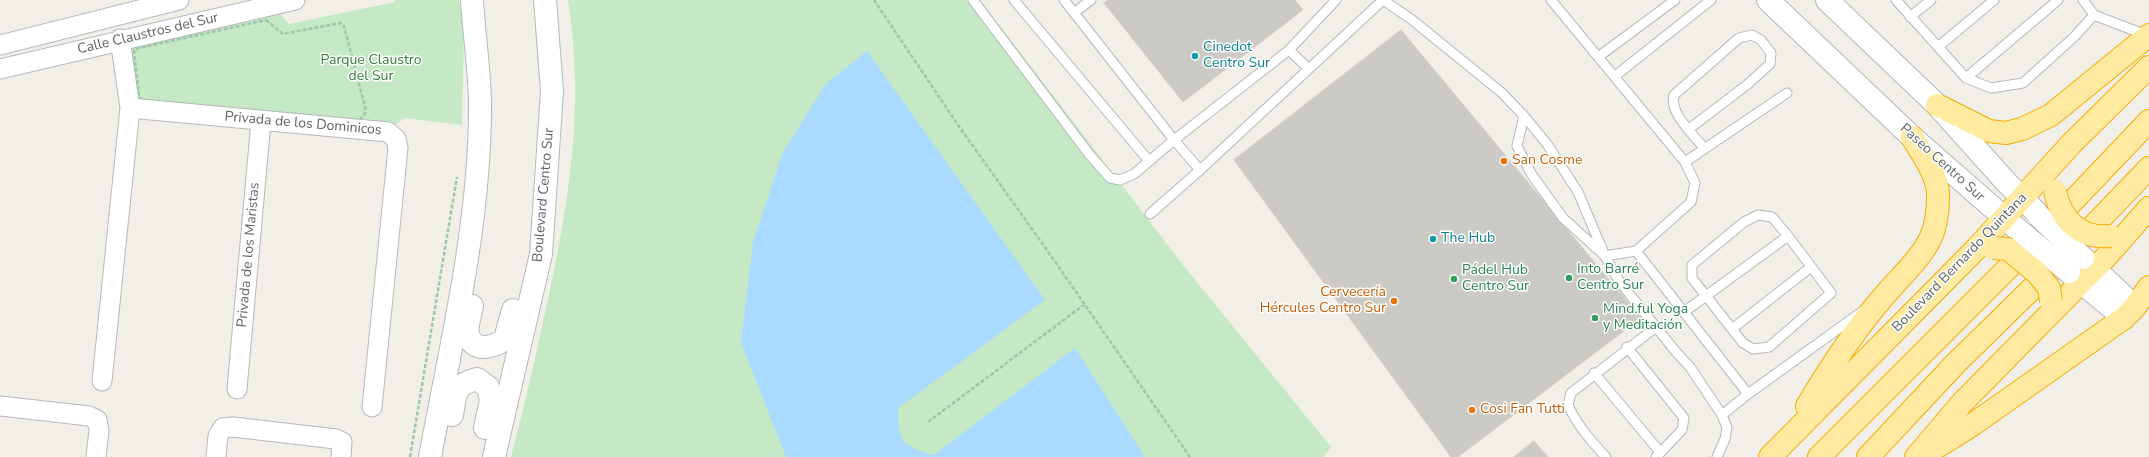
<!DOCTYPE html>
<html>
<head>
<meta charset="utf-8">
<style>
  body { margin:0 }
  canvas { display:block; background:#f1efe8 }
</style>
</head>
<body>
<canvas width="2149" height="457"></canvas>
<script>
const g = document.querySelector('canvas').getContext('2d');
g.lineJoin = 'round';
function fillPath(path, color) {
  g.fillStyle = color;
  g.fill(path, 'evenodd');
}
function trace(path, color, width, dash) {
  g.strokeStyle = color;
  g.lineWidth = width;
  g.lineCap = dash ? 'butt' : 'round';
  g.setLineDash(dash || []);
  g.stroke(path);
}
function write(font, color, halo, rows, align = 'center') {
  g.font = font + ' "Nunito Sans",sans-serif';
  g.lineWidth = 3;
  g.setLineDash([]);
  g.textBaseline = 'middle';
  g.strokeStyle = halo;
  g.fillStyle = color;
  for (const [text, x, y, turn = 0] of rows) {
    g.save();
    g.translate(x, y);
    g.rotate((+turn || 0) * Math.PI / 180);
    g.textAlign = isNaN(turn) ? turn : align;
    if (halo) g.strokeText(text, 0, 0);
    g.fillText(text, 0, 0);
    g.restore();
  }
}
fillPath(new Path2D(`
  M394,0H459L464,27L462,125L405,118L388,130L130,108L120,39L272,5L289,24L395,2Z
  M568,0H980L1183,265L1331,447L1323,457H511C524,408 535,359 546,309C569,203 585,109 568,0Z`), '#c5e8c5');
fillPath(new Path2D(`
  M867,51L1045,300L898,408C897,440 902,447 934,455L1075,348L1145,457H786L741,343L753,243L783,152L826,84Z`), '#aadaff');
const building = new Path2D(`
  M1108,0H1295L1303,10L1183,102L1104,3Z
  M1401,30L1641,318L1458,457H1451L1234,160Z
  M1534,441L1548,457H1514Z`);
fillPath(building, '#cccac5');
trace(building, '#d6d1c6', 1);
const service = new Path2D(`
  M973,0L1089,154L1110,178L1120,180L1134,174L1174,140L1200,170L1383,0L1411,19L1501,92L1524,116L1547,144L1578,192L1605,256L1619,281L1676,352L1690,367L1722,415L1727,428L1725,439L1717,457
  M1014,0L1149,161
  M1064,0L1174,140L1289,50L1336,0
  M1551,0L1685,162L1695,183L1691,202L1636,251L1748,394
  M1896,0L1966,78L1991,88L2023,83L2074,37L2094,15L2146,35
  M2083,0L2094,15
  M1075,12L1091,0
  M1910,17L1931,0
  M1938,47L1994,0
  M1289,50L1308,68
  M1598,57L1675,0
  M1615,76L1711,0
  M1966,78L2058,0
  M1524,116L1517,146L1532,175L1563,218L1605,256L1636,251
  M1689,129L1748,84L1770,64L1771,53L1761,40L1752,35L1739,38L1674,95C1669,113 1693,134 1704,148
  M1685,162L1787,93
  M1150,214L1200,170
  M1684,312L1788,236L1831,293L1769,347L1753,349L1743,343L1692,278V265L1744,222L1758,215L1772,217L1788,236
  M1732,329L1811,267
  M1627,347L1684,418L1682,430L1656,457
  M1594,373L1660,452
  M1722,415L1748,394L1863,311
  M1606,457C1591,441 1577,425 1568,405L1571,393L1656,327`);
const minor = new Path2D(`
  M0,45L179,0
  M0,69L295,0
  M130,108L388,132L396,139L398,148L372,407
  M102,381L130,108L120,39
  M237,389L261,121
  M0,406L89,416L97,420L99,430L96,457
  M216,457L218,436L223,428L233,427L336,439L342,442L341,457`);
const tertiary = new Path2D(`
  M1768,0L1912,137L2023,234
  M1827,0L1937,105L2006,182L2036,212
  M2083,258L2135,307
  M2069,272L2124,318
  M472,306C471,314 466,326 468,334C473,353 493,348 505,339L513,310
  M452,415C456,394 453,385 477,379L488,387L491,400L485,428
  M430,457C452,339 481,220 480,100C479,67 474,33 472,0
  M494,457L541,254L552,91L545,0`);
const trunk = new Path2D(`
  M1937,105L1989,131L2006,133L2022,129L2051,115L2149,35
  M1807,406C1828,371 1857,327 1884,296C1899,278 1921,259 1931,237C1937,224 1938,209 1938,195C1938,175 1922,154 1912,137
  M1929,452L1972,425L2124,318L2135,307L2149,287
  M1770,457L1977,248L2071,144L2149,67
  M1819,457L2028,248L2149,121
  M1868,457L1956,363L2051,270L2149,168
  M1916,457L1962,403L2105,258L2149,208`);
trace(service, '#b5b8bc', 11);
trace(minor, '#b5b8bc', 21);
trace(tertiary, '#b5b8bc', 24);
trace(trunk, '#f9ab00', 24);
trace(new Path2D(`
  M874,0L958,125L1056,263L1190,457
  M266,20L283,34L335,24L341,23L344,26L366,111C363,118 360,120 353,121L148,102L142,100L139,96L134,52L135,49Z
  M928,422L1085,304
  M410,457L457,177`), '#9cc7a9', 2.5, [4, 2]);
trace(service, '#fff', 9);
trace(minor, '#fff', 19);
trace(tertiary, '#fff', 22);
trace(trunk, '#feeaa1', 22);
const tertiaryBridge = new Path2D(`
  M2038,215L2083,258
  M2023,234L2069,272`);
const trunkBridge = new Path2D(`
  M2055,191C2061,221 2081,239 2111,236
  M1993,248L2008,249L2037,273L2049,288L2051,301`);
trace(tertiaryBridge, '#b5b8bc', 24, []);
trace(trunkBridge, '#f9ab00', 24, []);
trace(tertiaryBridge, '#fff', 22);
trace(trunkBridge, '#feeaa1', 22);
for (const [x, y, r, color] of [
  [1195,56,4,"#0f9aa8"],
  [1504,161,4,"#e8710a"],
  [1433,239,4,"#0f9aa8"],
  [1569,278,4,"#2e9e5b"],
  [1454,279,4,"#2e9e5b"],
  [1394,301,4,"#e8710a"],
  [1595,318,4,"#2e9e5b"],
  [1472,410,4,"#e8710a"]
]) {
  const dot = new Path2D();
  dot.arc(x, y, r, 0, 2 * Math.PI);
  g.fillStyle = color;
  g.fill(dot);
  trace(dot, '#fff', 1.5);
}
write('14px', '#5f6368', '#fff', [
  ["Calle Claustros del Sur",148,34,-13],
  ["Privada de los Dominicos",303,124,5],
  ["Paseo Centro Sur",1942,163,42],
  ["Boulevard Centro Sur",544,195,-85],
  ["Privada de los Maristas",249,255,-85],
  ["Boulevard Bernardo Quintana",1960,263,-46]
]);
write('14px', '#0d838f', '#fff', [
  ["Cinedot",1203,48],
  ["Centro Sur",1203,64],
  ["The Hub",1441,239]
], 'left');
write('14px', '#348238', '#fff', [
  ["Parque Claustro",371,61],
  ["del Sur",371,77]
]);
write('14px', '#c56008', '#fff', [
  ["San Cosme",1512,161],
  ["Cervecería",1386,293,"right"],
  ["Hércules Centro Sur",1386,309,"right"],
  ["Cosi Fan Tutti",1480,410]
], 'left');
write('14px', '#27864d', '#fff', [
  ["Into Barré",1577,270],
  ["Centro Sur",1577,286],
  ["Pádel Hub",1462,271],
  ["Centro Sur",1462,287],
  ["Mind.ful Yoga",1603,310],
  ["y Meditación",1603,326]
], 'left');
</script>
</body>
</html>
